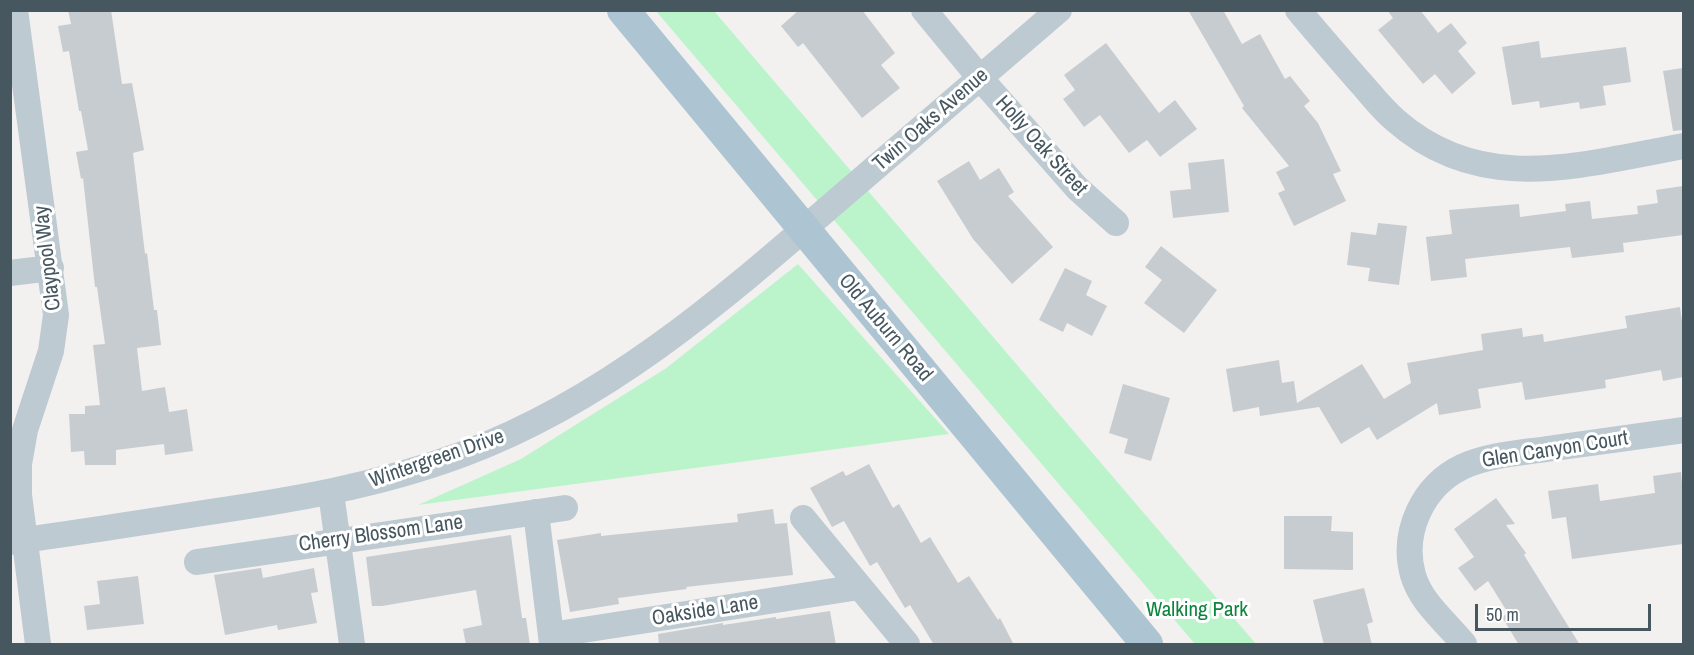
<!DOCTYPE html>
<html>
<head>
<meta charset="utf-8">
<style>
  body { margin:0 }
  #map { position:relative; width:1694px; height:655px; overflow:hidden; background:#f3f0f0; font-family:"Archivo Narrow",sans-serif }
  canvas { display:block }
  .frame { position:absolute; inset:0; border:12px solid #465760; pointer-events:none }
  .scale { position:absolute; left:1475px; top:604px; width:176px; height:27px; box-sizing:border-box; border:3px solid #465760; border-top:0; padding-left:8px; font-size:18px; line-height:21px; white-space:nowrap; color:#465760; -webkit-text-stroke:4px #fff; paint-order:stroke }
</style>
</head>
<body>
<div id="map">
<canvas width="1694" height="655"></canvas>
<div class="frame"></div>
<div class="scale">50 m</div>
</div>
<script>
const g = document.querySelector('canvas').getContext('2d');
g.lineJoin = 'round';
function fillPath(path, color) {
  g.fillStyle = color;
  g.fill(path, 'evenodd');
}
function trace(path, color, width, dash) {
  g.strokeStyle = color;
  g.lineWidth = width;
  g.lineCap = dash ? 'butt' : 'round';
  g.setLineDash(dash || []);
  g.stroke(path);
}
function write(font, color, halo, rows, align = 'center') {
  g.font = font + ' "Archivo Narrow",sans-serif';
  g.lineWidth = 6;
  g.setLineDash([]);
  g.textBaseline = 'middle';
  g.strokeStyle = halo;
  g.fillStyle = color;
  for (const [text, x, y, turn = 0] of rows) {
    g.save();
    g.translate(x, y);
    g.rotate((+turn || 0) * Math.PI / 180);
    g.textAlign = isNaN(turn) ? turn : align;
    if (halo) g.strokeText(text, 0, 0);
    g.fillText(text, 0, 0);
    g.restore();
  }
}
fillPath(new Path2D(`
  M656,11H714L1256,644H1195Z
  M798,264L949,434L418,505L521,459L665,369Z`), '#bbf4cb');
fillPath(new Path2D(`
  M68,10H111L122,84L132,83L144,150L133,153L145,254L147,253L154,310H157L161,345L137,348L142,391L165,387L169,412L187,409L193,451L165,455L164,444L116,450V465H85L84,451L71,452L69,414H85V406L100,405L93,345L105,344L97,287H95L83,178L81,179L76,152L88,150L81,111H79L69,51L63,52L58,26L71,24Z
  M799,10H862L895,53L881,65L900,88L862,118L803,43L798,47L781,26Z
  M1188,10H1223L1242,44L1260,34L1285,79L1290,76L1310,101L1304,106L1318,123L1341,171L1333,174L1346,201L1294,226L1278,193L1285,190L1276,172L1289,166L1242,108L1244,106Z
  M1387,10H1420L1438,33L1451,23L1467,43L1458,51L1476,73L1452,94L1435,74L1423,84L1378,30L1393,18Z
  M1539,41L1541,58L1626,47L1631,82L1603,86L1606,105L1580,109L1579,102L1540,108L1539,101L1512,105L1502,47Z
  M1106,43L1159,113L1175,100L1197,129L1160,157L1147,140L1129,153L1100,115L1084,127L1063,99L1075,90L1064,75Z
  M1683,68V130L1673,131L1663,71Z
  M1224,159L1229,212L1173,218L1170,191L1191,189L1188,163Z
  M969,161L980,180L999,168L1014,192L1008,196L1053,247L1012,284L973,239L937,181Z
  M1683,186V235L1623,243L1624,252L1572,258L1570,247L1465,259L1467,277L1431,281L1426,237L1452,234L1449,210L1519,204L1520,217L1566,211L1565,204L1590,201L1592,219L1638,214L1637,206L1658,203L1656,190Z
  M1378,223L1407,226L1399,285L1368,281L1370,268L1347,265L1351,232L1376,235Z
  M1161,246L1217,290L1184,333L1144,303L1162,280L1145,267Z
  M1065,268L1092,281L1086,295L1107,306L1092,336L1067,323L1063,332L1039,320Z
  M1680,307L1683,329V377L1663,381L1661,370L1605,380L1606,388L1525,400L1522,382L1478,389L1481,408L1439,415L1437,403L1377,440L1369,427L1341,444L1319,407L1260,416L1259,407L1233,412L1226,369L1279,360L1282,383L1294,381L1297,403L1362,364L1384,399L1411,383L1407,363L1483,350L1481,334L1522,328L1523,337L1543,334L1544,342L1627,328L1625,316Z
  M1123,384L1170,398L1151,461L1124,453L1128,439L1109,433Z
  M869,464L893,508L899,504L921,543L930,537L958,583L969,576L998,620L1000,618L1014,645H934L910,605L905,608L877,562L870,566L844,521L832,527L810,488L843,471L846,476Z
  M1681,472L1683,494V544L1572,559L1566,517L1552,519L1548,491L1598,484L1600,501L1655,493L1653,476Z
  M1496,498L1515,524L1506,525L1526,553L1524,555L1580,645H1519L1502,617L1508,613L1488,581L1475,591L1458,568L1474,557L1454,529Z
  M773,509L775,524L787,523L793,575L686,587L687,589L618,598L619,604L570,612L557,540L601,533V536L738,522L737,514Z
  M1284,516H1332L1331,531L1353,532V570L1284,569Z
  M511,535L522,618H526L530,645H466L463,629L482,625L476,590L382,606H372L366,557Z
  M261,568L263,578L314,568L318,592L311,593L317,623L278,630L277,625L225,635L214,575Z
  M138,576L144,624L87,630L84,606L100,604L97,581Z
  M1364,588L1373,622L1367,624L1372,645H1324L1313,600Z
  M830,611L836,645H659L658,634L723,623V625L776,617V619Z`), '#c7ccd0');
trace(new Path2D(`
  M15,10L56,315L51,351L25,430L19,464V495L38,644
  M924,10L980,78L1077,188L1116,223
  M1298,10C1318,34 1338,57 1358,80C1370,93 1381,108 1395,120C1482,197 1582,164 1684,146
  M10,273L51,268
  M331,493L352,644
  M536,512L552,644
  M803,518L907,644
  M10,542C75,533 139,523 203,513C292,500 377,486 463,454C605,401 720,302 833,204C908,140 983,75 1059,10
  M197,562L565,508
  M551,635L859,587
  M1464,644C1446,622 1421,603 1413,575C1401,532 1423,486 1462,467C1488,455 1520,453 1547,449C1593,443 1638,436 1684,430`), '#bdcad1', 26);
trace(new Path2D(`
  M623,10L1147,644`), '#adc4d2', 32);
write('21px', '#465760', '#fff', [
  ["Twin Oaks Avenue",931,120,-41],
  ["Holly Oak Street",1041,146,48],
  ["Claypool Way",48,258,-97],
  ["Old Auburn Road",885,328,50],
  ["Glen Canyon Court",1555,450,-9],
  ["Wintergreen Drive",437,459,-19],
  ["Cherry Blossom Lane",381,534,-8],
  ["Oakside Lane",705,611,-9]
]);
write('21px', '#0d853c', '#fff', [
  ["Walking Park",1197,610]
]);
</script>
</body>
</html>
